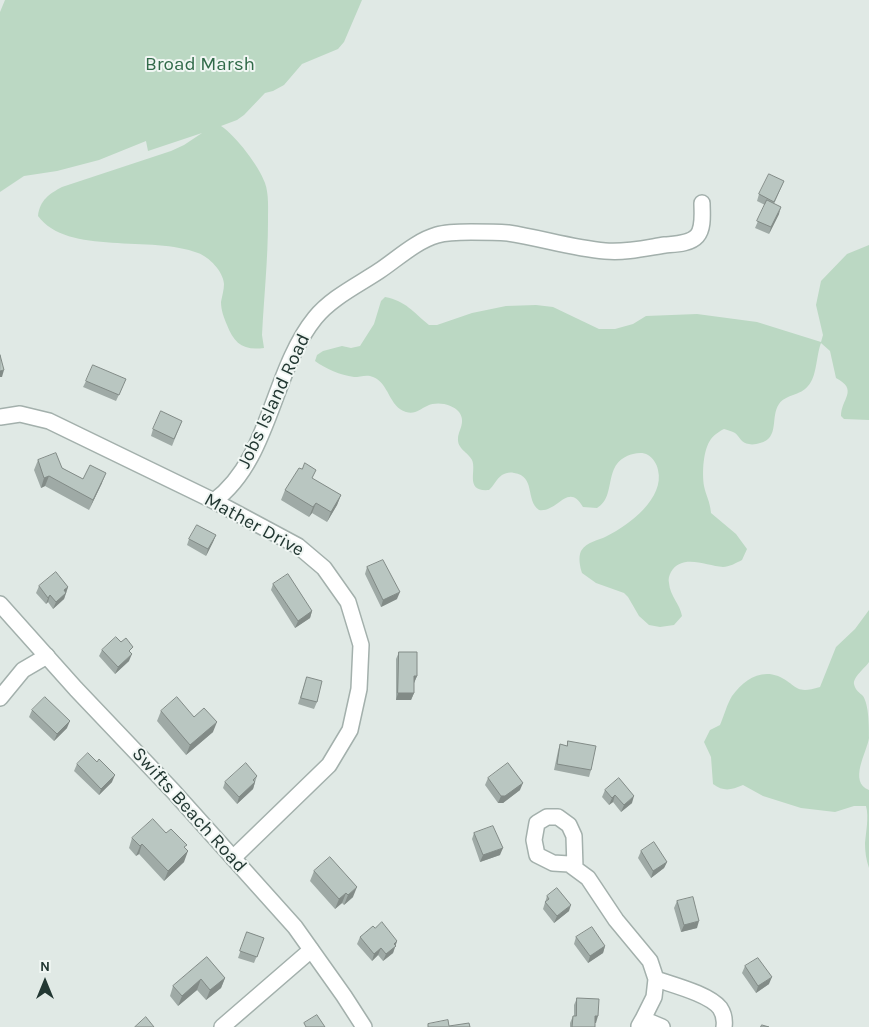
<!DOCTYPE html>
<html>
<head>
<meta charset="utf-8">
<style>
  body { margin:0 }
  #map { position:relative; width:869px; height:1027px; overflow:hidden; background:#e0e9e5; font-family:Karla,sans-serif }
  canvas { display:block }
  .north { position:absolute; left:20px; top:957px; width:50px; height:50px; -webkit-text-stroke:4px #f0f6f3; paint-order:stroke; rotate:0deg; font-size:14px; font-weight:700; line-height:20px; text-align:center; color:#223732 }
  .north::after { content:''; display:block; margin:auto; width:18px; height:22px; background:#223732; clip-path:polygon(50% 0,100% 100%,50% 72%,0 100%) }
</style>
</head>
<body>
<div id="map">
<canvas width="869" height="1027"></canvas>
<div class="north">N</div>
</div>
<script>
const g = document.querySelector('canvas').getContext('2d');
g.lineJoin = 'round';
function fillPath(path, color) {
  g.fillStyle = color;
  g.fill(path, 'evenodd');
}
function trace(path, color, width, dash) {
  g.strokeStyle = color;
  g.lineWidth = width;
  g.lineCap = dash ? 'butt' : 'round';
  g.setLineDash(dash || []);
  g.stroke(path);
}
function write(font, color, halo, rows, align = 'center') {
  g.font = font + ' Karla,sans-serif';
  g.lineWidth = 4;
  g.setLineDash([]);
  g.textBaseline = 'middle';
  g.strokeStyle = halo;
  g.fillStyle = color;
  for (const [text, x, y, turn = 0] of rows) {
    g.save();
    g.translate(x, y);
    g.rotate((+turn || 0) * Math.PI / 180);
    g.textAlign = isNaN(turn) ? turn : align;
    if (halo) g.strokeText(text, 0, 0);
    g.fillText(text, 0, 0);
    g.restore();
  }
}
fillPath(new Path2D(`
  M5,0H362L344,42L338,49L302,64L284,85L273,91L265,93L244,115L237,120L221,126C236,136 259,166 265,183C269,194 268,209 268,221C268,259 264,297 262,335L264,348C243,351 234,343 227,325C224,318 221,310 221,302C222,296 224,290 224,284C223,271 209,257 198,253C153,235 67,256 38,216C40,200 49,194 62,187L171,151L184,145L202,133L148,151L146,141L99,160L57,171L24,176L0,192V12Z
  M869,245V420L844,419L841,416C841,399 859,390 836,378L830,351L821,343C816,356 817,377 808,386C800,396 786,394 779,404C770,417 780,438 760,443C757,444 752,445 749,444C741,443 740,437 735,433C732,431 727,430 724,429C720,431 714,435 711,439C703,450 702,472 704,486C706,496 710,501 711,513L736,534L747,549L742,560C736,563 729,567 723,567C707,566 682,553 671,572C669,576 668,579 669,583C670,596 680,604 682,616L674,625L660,627L649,625L639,616L628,597L624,593L596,583L582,573C580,567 578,557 581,551C587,541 598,541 607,536C629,525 665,498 658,470C657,464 653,458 648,455C643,452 638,453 633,454C601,462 618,496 597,508L583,507C568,481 558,513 539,510C525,500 536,476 514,473C509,472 506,473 502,475C496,479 494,486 489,490C464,492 477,471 472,460C468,452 457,449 458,438C459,429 466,422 459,412C452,404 437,401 427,406C420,409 415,415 406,412C389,407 389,383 373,377C367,374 360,377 354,377C340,375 326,369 315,361L317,355L323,351L342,346L351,348L360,346L374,324L381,301L385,297C406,301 413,312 429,325H437L472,313L506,306L536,305L553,307L599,329H615L633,324L646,316L697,314L757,322L821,342L823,335L816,305L821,281L847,254Z
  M869,610V662C865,668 853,677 854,684C855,690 860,693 863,696C869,705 869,727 869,738C867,752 848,782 869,790V868C866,860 865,851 865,843C866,831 869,817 866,806H854L835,812L801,808L763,796L743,785C731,790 724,792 713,784L711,757L704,742L710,730L720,725C724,716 727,704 732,696C743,681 759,669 778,676C798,685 794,695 820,687L836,647L855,629Z`), '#bbd8c3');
const minor = new Path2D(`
  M0,417L20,414L49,421L214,501L298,546L324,568L348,602L361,645L359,689L350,730L329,765L233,858
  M214,501C270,460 272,371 315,318C331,298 358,285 379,271C397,259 416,241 437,235C447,232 460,232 471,232C483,232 496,232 508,233C541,238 572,248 605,251C625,253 646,248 665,245C675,244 690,244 697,236C704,228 702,213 702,203
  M0,698L23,670L47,656
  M575,868L574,836L569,825L558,817H547L537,823L534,840L537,855L553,863L569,864L588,878L616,920L650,961L656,979C673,985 709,994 720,1008C724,1014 725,1020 724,1027
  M643,1019L654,997L656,979
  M639,1026L643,1019L662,1027
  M222,1027L311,950`);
const tertiary = new Path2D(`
  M0,604L76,689L173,791L295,927L344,996L364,1027`);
trace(minor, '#a3b0ac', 18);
trace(tertiary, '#a3b0ac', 18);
trace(minor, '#fff', 15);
trace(tertiary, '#fff', 15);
fillPath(new Path2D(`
  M784,181L774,204L779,214L769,234L755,228L765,205L757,201L759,194Z
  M86,381L123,386L116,401L83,387Z
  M182,421L172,446L151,436L153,429Z
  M38,460L62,468L83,479L102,483L89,510L45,486L41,488L34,470Z
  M313,479L341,495L337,505L327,522L312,513L309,517L281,500L285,490Z
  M216,535L213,542L206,556L187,545L189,539Z
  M367,567L397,599L381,607L365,574Z
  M273,584L312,611L310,618L295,628L271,590Z
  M39,586L68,587L64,599L53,609L48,602L46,604L36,593Z
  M102,650L129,661L115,674L99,656Z
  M399,652L417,676L414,683V693L411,700H396V659Z
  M307,677L317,702L314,709L298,704Z
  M32,710L67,728L54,741L29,717Z
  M161,711L194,717L213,732L186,755L157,721Z
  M568,741L591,770L589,777L554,770L558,751L560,744L567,746Z
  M77,764L112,782L99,795L74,771Z
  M257,776L253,789L237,804L223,788L225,782Z
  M488,778L520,790L503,803H498L485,785Z
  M605,790L632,803L621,812L613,802L609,805L602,797Z
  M166,833L185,849L184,862L164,881L139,854L136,856L129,848L132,838Z
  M474,833L500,855L480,862L472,839Z
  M641,851L667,862L664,868L651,878L638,858Z
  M314,871L353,897L344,905L342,903L335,909L310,881Z
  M547,896L569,911L554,923L543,909Z
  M677,901L697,928L681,932L674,908Z
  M375,928L397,941L393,953L383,961L378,955L372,961L357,944L360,937Z
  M247,932L264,938L254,963L238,958Z
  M576,937L605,946L603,953L588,963L574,944Z
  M207,957L225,978L221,988L206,1000L197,990L178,1006L170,996L173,986Z
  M745,966L769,984L756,993L742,973Z
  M577,998L596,1023H595V1027H570V1023L573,1016H574V1005Z`), '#9faaa6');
fillPath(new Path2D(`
  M781,207L779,214L769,234L771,227Z
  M4,370L2,377H0V371Z
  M106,473L102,483L89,510L93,500Z
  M49,476L45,486L41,488L44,478Z
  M341,495L337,505L327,522L331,512Z
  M316,503L312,513L309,517L313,507Z
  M216,535L213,542L206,556L208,549Z
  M68,587L64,599L53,609L56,602L64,590Z
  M400,592L397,599L381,607L383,600Z
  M50,595L48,602L46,604L48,598Z
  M312,611L310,618L295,628L298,621Z
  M132,654L129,661L115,674L118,667Z
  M414,676H417L414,683H411Z
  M398,693H414L411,700H396Z
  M70,721L67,728L54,741L57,734Z
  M217,722L213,732L186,755L190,745Z
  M115,775L112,782L99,795L101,789Z
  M255,782L253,789L237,804L239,797Z
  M523,783L520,790L503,803H498L501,796Z
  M615,795L613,802L609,805L612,798Z
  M634,796L632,803L621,812L624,805Z
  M142,844L139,854L136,856L140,846Z
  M503,848L500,855L480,862L483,855Z
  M188,851L184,862L164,881L168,871Z
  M667,862L664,868L651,878L653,871Z
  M357,887L353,897L344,905L348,895Z
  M346,893L342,903L335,909L339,899Z
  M571,905L569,911L554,923L557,916Z
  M699,921L697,928L681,932L684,925Z
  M397,941L393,953L383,961L386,954L394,944Z
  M605,946L603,953L588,963L590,956Z
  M381,948L378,955L372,961L374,954Z
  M772,977L769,984L756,993L758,986Z
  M225,978L221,988L206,1000L210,990Z
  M201,979L197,990L178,1006L182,996Z
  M595,1016H598L596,1023H593Z`), '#828b87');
const building = new Path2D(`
  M769,174L784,181L774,202L759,194Z
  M767,200L781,207L771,227L757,221Z
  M0,355L4,370L0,371Z
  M93,365L126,379L119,395L86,381Z
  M161,411L182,421L174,439L153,429Z
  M56,453L62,468L83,479L90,465L106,473L93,500L49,476L44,478L38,460Z
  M305,463L316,470L312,478L341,495L331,512L316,503L313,507L285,490L299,468L302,469Z
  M197,525L216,535L208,549L189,539Z
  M383,560L400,592L383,600L367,567Z
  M56,572L68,587L64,590L66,593L56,602L50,595L48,598L39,586Z
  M288,574L312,611L298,621L273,584Z
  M116,637L121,642L126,638L133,647L129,651L132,654L118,667L102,650Z
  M399,652H417V676H414V693H398Z
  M307,677L322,681L317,702L301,698Z
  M45,697L70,721L57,734L32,710Z
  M177,697L194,717L204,708L217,722L190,745L161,711Z
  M568,741L596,746L591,770L557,764L560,744L567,746Z
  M88,753L97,762L99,759L115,775L101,789L77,764Z
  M246,763L257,776L253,780L255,782L239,797L225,782Z
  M508,763L523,783L505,796H501L488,778Z
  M619,778L634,796L624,805L615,795L612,798L605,790Z
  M153,819L166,833L171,829L187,845L184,847L188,851L168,871L142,844L140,846L132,838Z
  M493,826L503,848L483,855L474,833Z
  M654,842L667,862L653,871L641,851Z
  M330,857L357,887L348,895L346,893L339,899L314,871Z
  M557,888L571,905L557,916L545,902L549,899L547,896Z
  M693,897L699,921L684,925L677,901Z
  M382,922L397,941L394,944L396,946L386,954L381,948L374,954L360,937L373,926L375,928Z
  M592,927L605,946L590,956L576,937Z
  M247,932L264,938L257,957L240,951Z
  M207,957L225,978L210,990L201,979L182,996L173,986Z
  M758,958L772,977L758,986L745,966Z
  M577,998L599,999L598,1016H595V1027H572L573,1016H576Z
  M317,1015L325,1027H306L304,1023Z
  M146,1017L154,1027H135Z
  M448,1020L449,1026L469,1023L470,1027H428V1024Z
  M762,1025L769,1027H761Z`);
fillPath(building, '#b9c6c1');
trace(building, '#828b87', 1);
write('19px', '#316a49', '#f0f6f3', [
  ["Broad Marsh",200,65]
]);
write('19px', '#223732', '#f0f6f3', [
  ["Jobs Island Road",274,401,-65],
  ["Mather Drive",254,525,29],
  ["Swifts Beach Road",189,810,48]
]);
</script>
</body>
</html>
